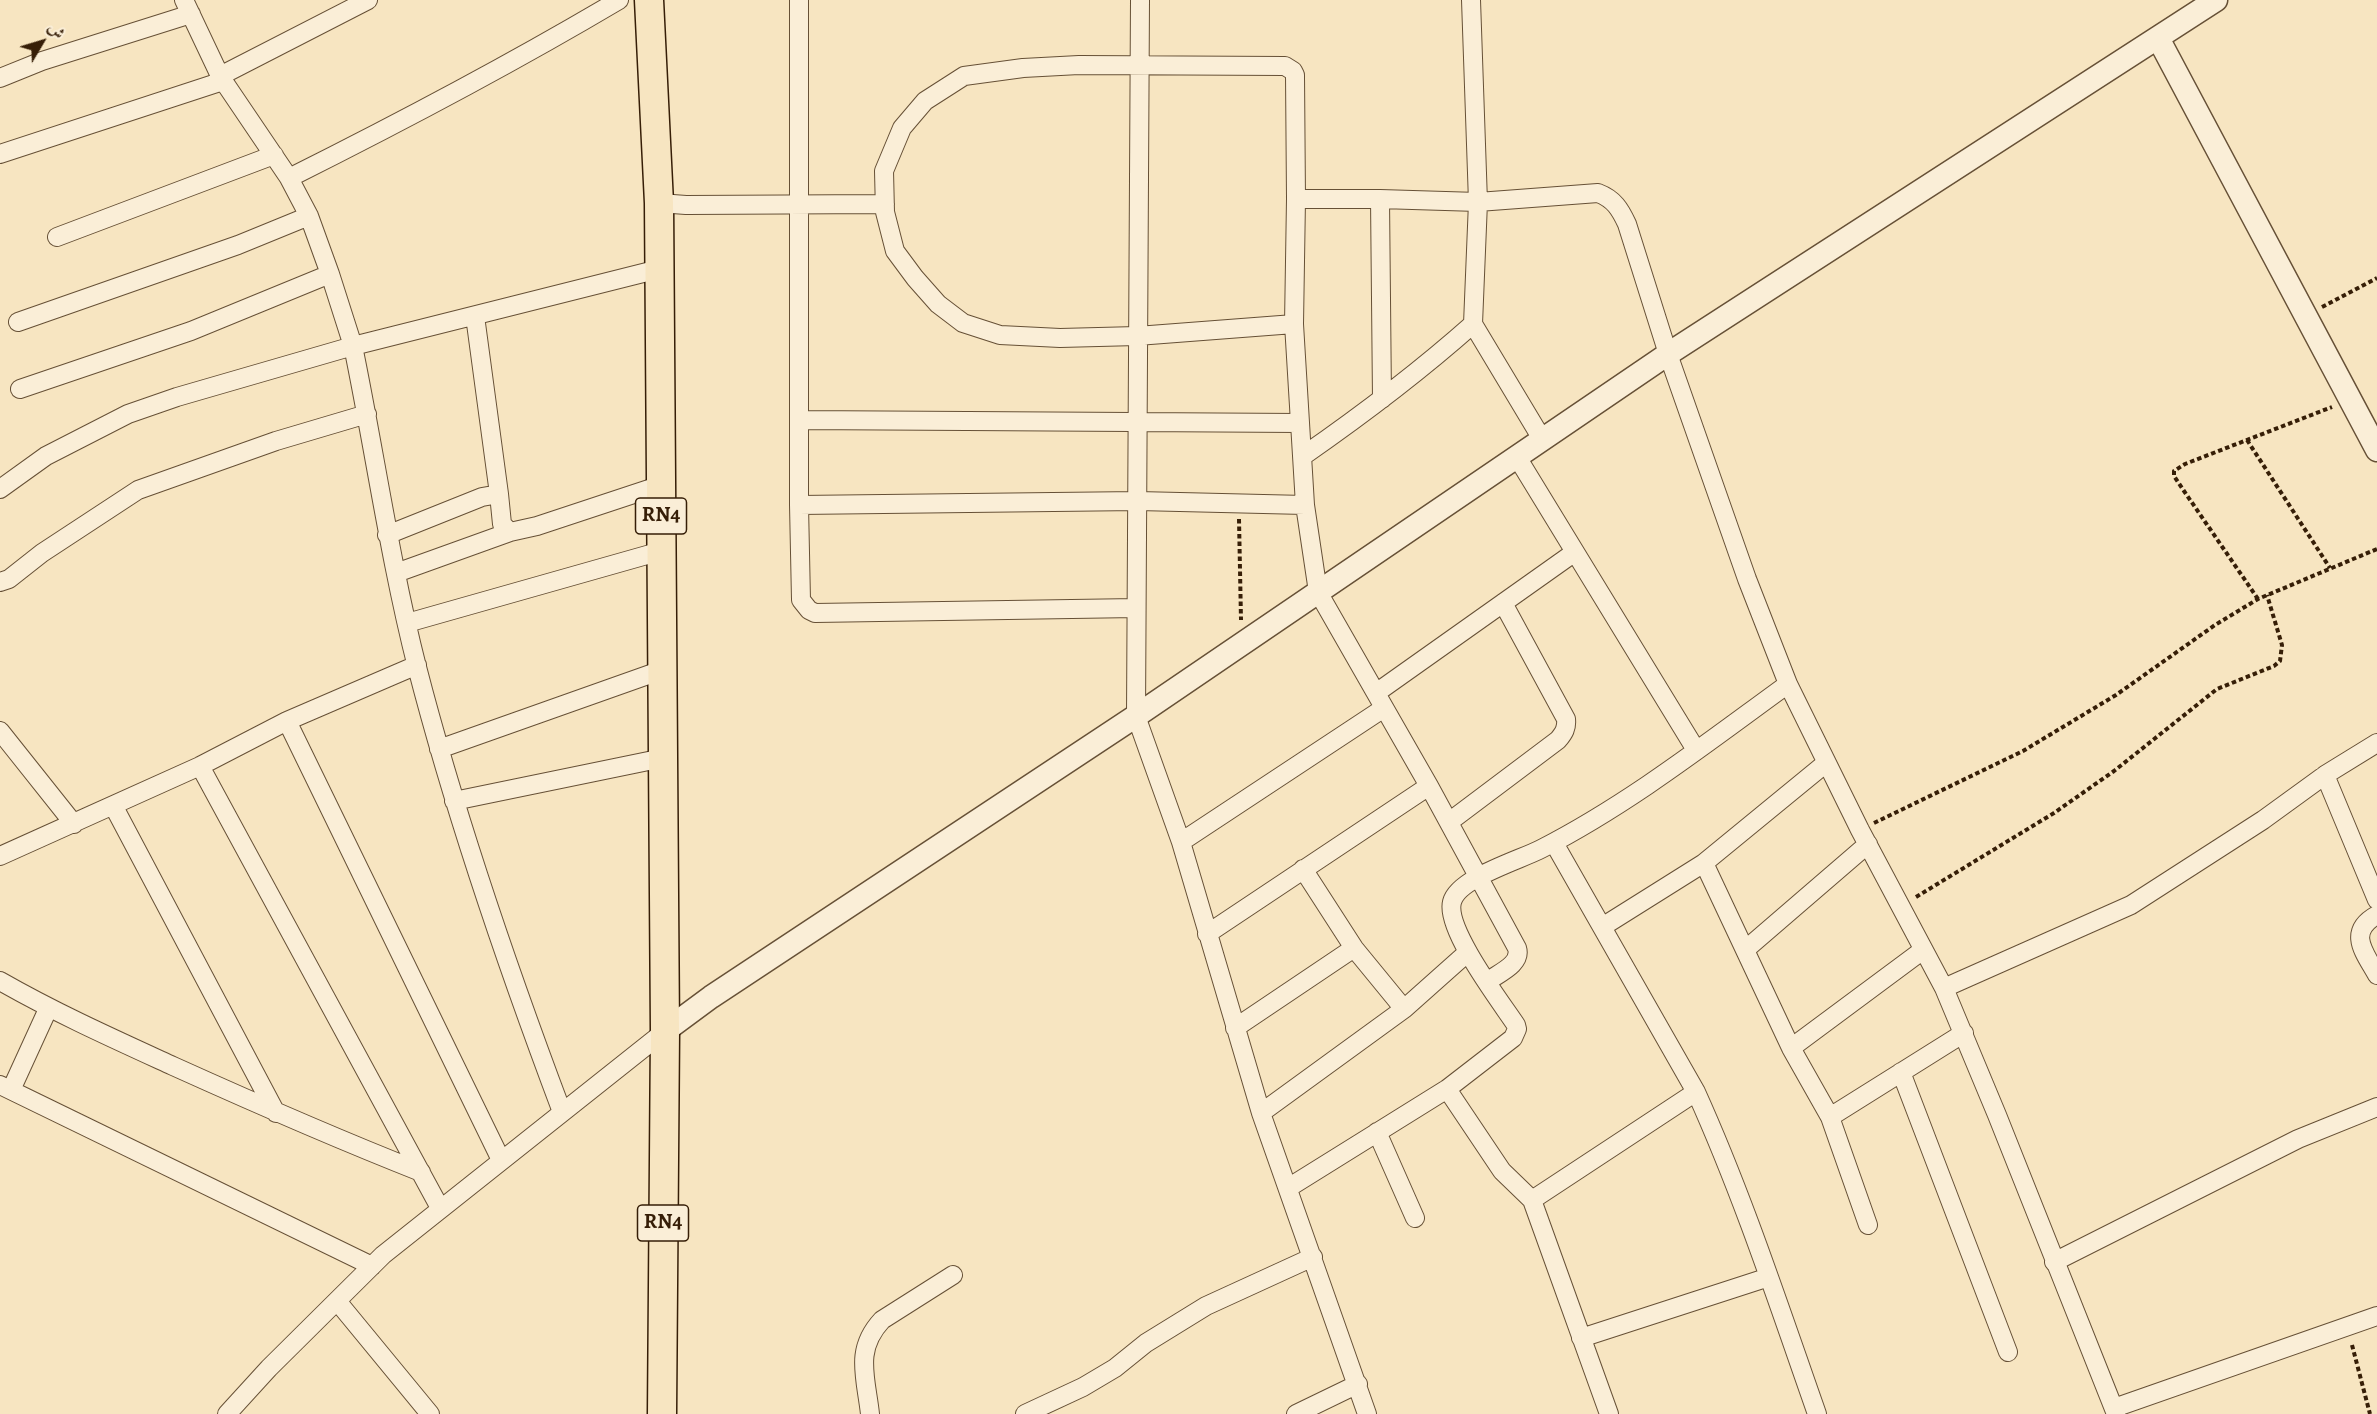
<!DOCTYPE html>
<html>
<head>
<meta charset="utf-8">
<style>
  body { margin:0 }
  #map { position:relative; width:2377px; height:1414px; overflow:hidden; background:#f7e5c1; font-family:Alegreya,Amiri,serif }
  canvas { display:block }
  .north { position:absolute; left:12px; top:12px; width:60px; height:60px; -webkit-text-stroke:4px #faeed7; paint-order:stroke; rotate:52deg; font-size:16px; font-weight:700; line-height:24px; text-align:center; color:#361e07 }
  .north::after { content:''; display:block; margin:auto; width:21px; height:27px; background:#361e07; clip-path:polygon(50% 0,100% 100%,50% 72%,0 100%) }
</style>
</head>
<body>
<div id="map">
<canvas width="2377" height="1414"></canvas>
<div class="north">ش</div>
</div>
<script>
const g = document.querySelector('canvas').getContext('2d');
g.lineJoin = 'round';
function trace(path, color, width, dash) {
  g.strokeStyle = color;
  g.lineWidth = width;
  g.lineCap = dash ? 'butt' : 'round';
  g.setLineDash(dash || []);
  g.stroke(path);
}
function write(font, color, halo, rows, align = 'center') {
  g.font = font + ' Alegreya,serif';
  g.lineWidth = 4.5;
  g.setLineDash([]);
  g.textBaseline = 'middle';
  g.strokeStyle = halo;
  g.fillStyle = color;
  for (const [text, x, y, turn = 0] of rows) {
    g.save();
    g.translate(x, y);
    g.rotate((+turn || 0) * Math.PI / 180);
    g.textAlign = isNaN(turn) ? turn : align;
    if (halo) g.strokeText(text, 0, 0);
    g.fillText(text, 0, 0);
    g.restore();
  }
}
const minor = new Path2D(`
  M799,0V505L801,600L809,610L815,613L1136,608
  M1140,0L1136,716L1181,842L1261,1113L1367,1414
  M220,76L368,0
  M0,78L42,61L191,14
  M0,154L223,81
  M289,178C401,122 511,64 619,0
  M1296,199H1380L1478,202L1598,193C1614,199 1620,209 1627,224L1668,354L1747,579L1788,684L1860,830L1944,988L1997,1115L2116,1414
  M1380,199L1382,399
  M659,203L686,205L885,204
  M57,237L274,155
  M18,322L238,245L309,216
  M1294,324L1137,336L1060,338L1000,335L963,323L938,304L915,278L895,251L885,212L884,171L902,128L925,101L964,76L1023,68L1079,65L1285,66L1293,71L1295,75L1296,199L1294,324L1305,505L1318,592L1429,786L1517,948C1522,964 1499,973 1488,981
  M1473,324L1542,439
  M20,389L191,331L330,274
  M800,420L1300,423
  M1303,456C1362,415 1419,372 1473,324L1478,202L1471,0
  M1517,457L1696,750
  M0,489L46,456L128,414L177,397L353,346L330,274L309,216L289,178L220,76L184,0
  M499,494L502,524L510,532L537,526L661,485
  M799,505L1138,501L1305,505
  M387,535L482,497L499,494L475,316
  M396,573L510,532
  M0,582L9,579L42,553L138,490L276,441L367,414
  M407,623L661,551
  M1376,693L1575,552
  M287,721L501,1160
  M0,731L74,824
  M439,749L662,670
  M200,766L440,1208
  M2325,775L2377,900
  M454,801L663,758
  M114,807L276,1113
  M1449,822L1558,740C1564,733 1567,728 1566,719L1503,603
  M1181,842L1384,708
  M1554,843L1696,1092
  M0,856L200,766L287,721L417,665
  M1704,863L1826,763
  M1303,869L1354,948L1404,1009
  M2377,915C2346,932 2365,953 2377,975
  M1602,927L1704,863L1791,1048L1830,1117L1964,1033
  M1207,934L1429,786
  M1745,950L1868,844
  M0,981C56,1013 114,1039 173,1066C255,1103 337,1139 421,1172
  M1944,988L2131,905L2263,820L2325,775L2377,743
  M1235,1028L1354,948
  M1791,1048L1923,950
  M1901,1072L2008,1352
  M0,1085L372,1266
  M1447,1089L1502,1171L1532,1200L1609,1414
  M11,1090L48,1009
  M562,1112C507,966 456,818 417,667C390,561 375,453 353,346L659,269
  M1261,1113L1404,1009L1468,952
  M1830,1117L1868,1225
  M1377,1132L1415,1218
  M1288,1188L1447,1089L1513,1038L1517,1029L1516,1025C1500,1001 1445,929 1452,902C1458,878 1520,860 1541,849C1629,804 1708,742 1788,684
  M1532,1200L1696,1092C1743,1196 1779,1306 1817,1414
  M2054,1262L2298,1139L2377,1107
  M337,1301L430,1414
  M1581,1338L1769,1277
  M2114,1408L2377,1316
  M227,1414L269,1368L383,1255L665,1031
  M870,1414C866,1377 854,1350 882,1320L953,1275
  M1025,1414L1083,1387L1115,1368L1146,1343L1206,1306L1313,1257
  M1296,1414L1358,1384`);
const tertiary = new Path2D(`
  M2158,38L2377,450
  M665,1031L711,997L1136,716L1668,354L2216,0`);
const primary = new Path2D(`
  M649,0L659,203L665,1031L662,1414`);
trace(minor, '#665036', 20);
trace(tertiary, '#665036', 25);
trace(primary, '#361e07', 31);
trace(new Path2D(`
  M2322,307L2377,278
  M2247,440L2330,568
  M1239,519L1241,620
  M2258,599L2184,491L2174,476V471L2185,464L2332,407
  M1874,823L2023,751L2116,695L2215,625L2258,599L2377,549
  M1916,897L2054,813L2114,771L2217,689L2274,666L2280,661L2282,645L2267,595
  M2352,1345L2370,1414`), '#361e07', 4, [4.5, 3]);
trace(minor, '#faeed7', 18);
trace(tertiary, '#faeed7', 22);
trace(primary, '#f7e5c1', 28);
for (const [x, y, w] of [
  [661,516,51],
  [663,1223,51]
]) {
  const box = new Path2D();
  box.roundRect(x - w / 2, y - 18, w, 36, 4.5);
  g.fillStyle = '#faeed7';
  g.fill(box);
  trace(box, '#361e07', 1.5);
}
write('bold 21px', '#361e07', null, [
  ["RN4",661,516],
  ["RN4",663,1223]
]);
</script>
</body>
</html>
